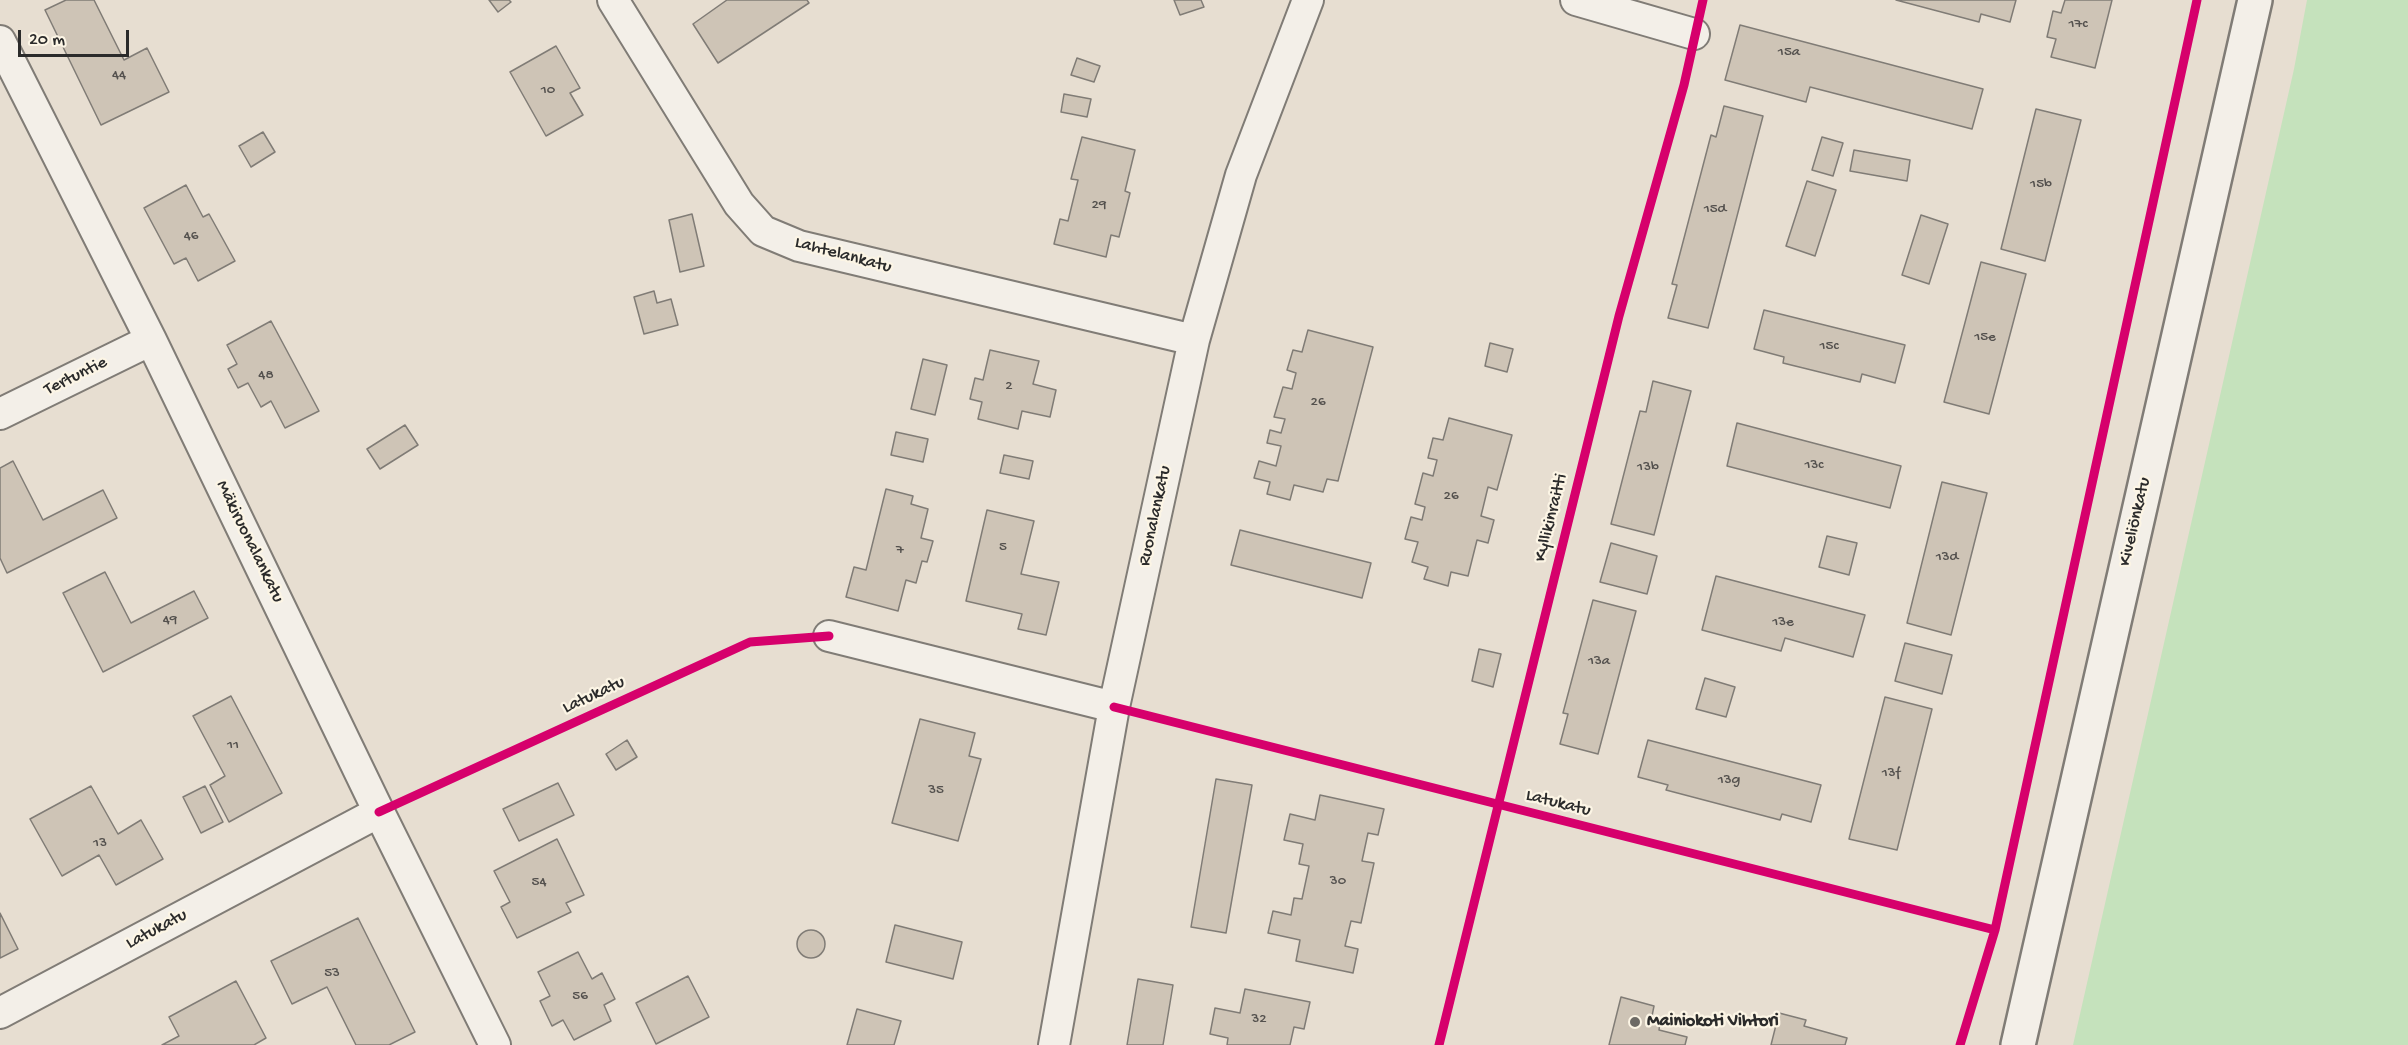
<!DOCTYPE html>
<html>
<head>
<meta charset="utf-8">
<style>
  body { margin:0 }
  #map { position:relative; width:2408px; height:1045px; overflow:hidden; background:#e7ded1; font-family:"Gochi Hand",sans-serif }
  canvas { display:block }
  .scale { position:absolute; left:18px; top:30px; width:111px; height:27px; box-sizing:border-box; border:3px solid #2b2b2b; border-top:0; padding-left:8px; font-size:18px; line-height:21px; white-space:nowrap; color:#2b2b2b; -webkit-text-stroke:4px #fcf5e5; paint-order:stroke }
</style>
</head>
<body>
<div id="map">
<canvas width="2408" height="1045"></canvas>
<div class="scale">20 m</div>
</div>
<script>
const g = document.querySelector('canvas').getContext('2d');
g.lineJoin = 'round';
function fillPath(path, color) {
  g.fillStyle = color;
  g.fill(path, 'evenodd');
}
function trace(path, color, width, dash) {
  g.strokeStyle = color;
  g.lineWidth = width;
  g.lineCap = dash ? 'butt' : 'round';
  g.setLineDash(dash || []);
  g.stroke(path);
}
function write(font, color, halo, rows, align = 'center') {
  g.font = font + ' "Gochi Hand",sans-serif';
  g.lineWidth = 4.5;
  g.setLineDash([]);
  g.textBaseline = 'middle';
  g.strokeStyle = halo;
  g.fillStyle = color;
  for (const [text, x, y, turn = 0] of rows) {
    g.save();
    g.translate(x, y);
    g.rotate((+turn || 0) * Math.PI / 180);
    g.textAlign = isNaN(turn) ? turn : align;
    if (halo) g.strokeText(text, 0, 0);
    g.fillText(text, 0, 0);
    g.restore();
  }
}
fillPath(new Path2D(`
  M2307,0H2408V1045H2073L2294,69Z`), '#c5e2bc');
const building = new Path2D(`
  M66,0H94L124,60L147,48L169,92L101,125L45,10Z
  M489,0H509L511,2L498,12Z
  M727,0H807L809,3L718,63L693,24Z
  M1174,0H1201L1204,7L1180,15Z
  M1896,0H2016L2010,22L1981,14L1979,22Z
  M2065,0H2112L2095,68L2051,57L2056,39L2047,37L2053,11L2061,13Z
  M1740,25L1983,89L1972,129L1810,87L1806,102L1725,80Z
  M556,46L580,88L570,93L583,115L546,136L510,72Z
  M1077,58L1100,66L1094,82L1071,75Z
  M1064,94L1091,99L1087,117L1061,112Z
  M1724,106L1763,116L1708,328L1668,318L1677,285L1672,284L1711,135L1716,137Z
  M2036,109L2081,120L2045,261L2001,249Z
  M263,132L275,152L251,167L239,146Z
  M1082,137L1135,150L1125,191L1130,193L1119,237L1111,235L1106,257L1054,244L1060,219L1068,221L1078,180L1071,179Z
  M1822,137L1843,143L1833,176L1812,170Z
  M1854,150L1910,160L1907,181L1850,171Z
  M1807,181L1836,190L1815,256L1786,246Z
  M186,185L203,217L209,214L235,261L198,281L186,258L174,264L144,208Z
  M692,214L704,266L680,272L669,220Z
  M1921,215L1948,224L1929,284L1902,275Z
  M1981,262L2026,274L1989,414L1944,402Z
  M654,291L657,303L671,299L678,325L644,334L634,297Z
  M1764,310L1905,345L1895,383L1862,374L1860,382L1783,363L1784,357L1754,349Z
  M271,321L319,411L285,428L271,401L261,407L248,383L238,388L228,369L237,364L227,345Z
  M1308,330L1373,347L1338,481L1327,479L1323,492L1294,485L1290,500L1267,494L1270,482L1254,478L1259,461L1276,466L1281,446L1267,443L1270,430L1281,433L1285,419L1274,417L1283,387L1292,389L1296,373L1287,370L1293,350L1302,352Z
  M1490,343L1513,349L1507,372L1485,366Z
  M990,350L1039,361L1033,384L1056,390L1050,417L1022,411L1018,429L978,419L982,402L970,399L975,378L983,380Z
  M923,359L947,365L935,415L911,409Z
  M1653,381L1691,391L1654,535L1611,524L1640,411L1646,412Z
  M1449,418L1512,435L1497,490L1488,487L1481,516L1494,520L1488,543L1477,540L1468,576L1451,572L1448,586L1424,579L1428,567L1412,562L1418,542L1405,539L1411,517L1422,520L1425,507L1415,504L1423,473L1433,476L1437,460L1428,458L1433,438L1443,440Z
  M1737,423L1901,466L1890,508L1727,466Z
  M405,425L418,445L380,469L367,449Z
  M896,432L928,439L923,462L891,455Z
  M1004,455L1033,461L1029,479L1000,473Z
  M13,461L43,520L103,490L117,518L7,573L0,558V468Z
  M1942,482L1987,493L1951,635L1907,623Z
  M886,489L913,496L911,504L928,509L921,538L933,541L927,562L922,561L916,583L906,580L898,611L846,597L854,567L866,570Z
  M987,510L1034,521L1021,574L1059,582L1046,635L1018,629L1022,614L966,601Z
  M1240,530L1371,563L1362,598L1231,565Z
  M1827,536L1857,543L1849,575L1819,567Z
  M1611,543L1657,556L1647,594L1600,582Z
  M105,572L131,623L194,591L208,618L103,672L63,593Z
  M1716,576L1865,615L1853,657L1785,638L1781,651L1702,630Z
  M1593,600L1636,611L1598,754L1560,744L1568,714L1563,713Z
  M1905,643L1952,655L1942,694L1895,681Z
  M1479,649L1501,654L1493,687L1472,681Z
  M1705,678L1735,687L1726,717L1696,709Z
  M231,696L282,793L229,822L210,785L225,776L193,716Z
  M1885,697L1932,709L1897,850L1849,839Z
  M920,719L975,733L969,756L981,759L958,841L892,823Z
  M627,740L637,757L616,770L606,754Z
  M1648,740L1821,785L1811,822L1782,814L1780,820L1666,790L1668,785L1638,777Z
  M1216,779L1252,785L1226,933L1191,927Z
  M558,783L574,815L519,841L503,809Z
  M91,786L118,834L141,820L163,859L116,885L99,855L62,876L30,819Z
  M205,786L223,822L201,833L183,797Z
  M1320,795L1384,809L1378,835L1368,833L1362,861L1374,863L1361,923L1351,921L1345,946L1358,949L1353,973L1296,961L1300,940L1268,933L1273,911L1291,915L1294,898L1302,899L1309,866L1299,864L1303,844L1284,840L1290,814L1315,820Z
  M557,839L584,895L566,903L571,912L517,938L501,907L510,902L494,871Z
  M0,913L18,949L0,958Z
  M358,918L415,1032L389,1045H356L327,987L292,1004L271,961Z
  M895,925L962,942L953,979L886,962Z
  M797 944a14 14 0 1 1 28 0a14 14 0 1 1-28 0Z
  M578,952L592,979L602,973L615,999L604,1005L611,1021L574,1040L563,1020L552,1026L540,1001L550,996L538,972Z
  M688,976L709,1017L656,1044L636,1003Z
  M1138,979L1173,985L1163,1045H1127Z
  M236,981L266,1038L254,1045H162L179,1036L169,1017Z
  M1245,989L1310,1002L1304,1029L1294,1027L1290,1045H1227L1228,1038L1210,1034L1215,1008L1240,1013Z
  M1621,997L1654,1006L1651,1021L1660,1023L1659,1030L1687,1037L1685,1045H1609Z
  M857,1009L901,1021L894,1045H847Z
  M1779,1013L1806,1020L1804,1026L1847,1038L1845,1045H1771Z`);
fillPath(building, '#cec4b6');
trace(building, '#807c76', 1.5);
const street = new Path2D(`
  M613,0L739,204L763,231L799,246L1194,340
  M1576,0L1694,34
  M0,41L151,340L379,812L495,1045
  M0,414L151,340
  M829,636L1114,707
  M0,1013L379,812
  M1054,1045L1114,707L1194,340L1241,175L1308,0`);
const secondary = new Path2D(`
  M2018,1045L2255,0`);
trace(street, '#807c76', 34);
trace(secondary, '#807c76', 38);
trace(street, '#f3efe8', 30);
trace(secondary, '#f3efe8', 33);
trace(new Path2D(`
  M1114,707L1995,930
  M379,812L750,642L829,636
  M1439,1045L1619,316L1684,85L1703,0
  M1960,1045L1995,930L2197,0`), '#d6006c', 9);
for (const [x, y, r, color] of [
  [1635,1022,6,"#6d6a65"]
]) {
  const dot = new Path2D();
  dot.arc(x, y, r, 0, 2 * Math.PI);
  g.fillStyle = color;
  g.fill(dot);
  trace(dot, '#fcf5e5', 2);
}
write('15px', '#54514e', null, [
  ["17c",2078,25],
  ["15a",1789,53],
  ["44",119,76],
  ["10",548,91],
  ["15b",2041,185],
  ["29",1099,206],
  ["15d",1715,210],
  ["46",191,237],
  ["15e",1985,338],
  ["15c",1829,347],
  ["48",266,376],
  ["2",1009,387],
  ["26",1318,403],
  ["13c",1814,466],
  ["13b",1648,468],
  ["26",1451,497],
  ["5",1003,548],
  ["7",900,551],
  ["13d",1947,558],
  ["49",170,621],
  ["13e",1783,623],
  ["13a",1599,662],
  ["11",233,746],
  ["13f",1891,774],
  ["13g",1729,781],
  ["35",936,791],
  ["13",100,844],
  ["30",1338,882],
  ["54",539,883],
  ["53",332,974],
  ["56",580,997],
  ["32",1259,1020]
]);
write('18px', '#2b2b2b', '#fcf5e5', [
  ["Lahtelankatu",843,256,15],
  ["Tertuntie",76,377,-26],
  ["Ruonalankatu",1156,516,-78],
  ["Kyllikinraitti",1552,518,-76],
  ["Kiveliönkatu",2136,522,-77],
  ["Mäkiruonalankatu",249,542,64],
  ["Latukatu",594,696,-25],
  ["Latukatu",1558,804,14],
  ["Latukatu",157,930,-28]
]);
write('bold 18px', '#2b2b2b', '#fcf5e5', [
  ["Mainiokoti Vihtori",1647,1022]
], 'left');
</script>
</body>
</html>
